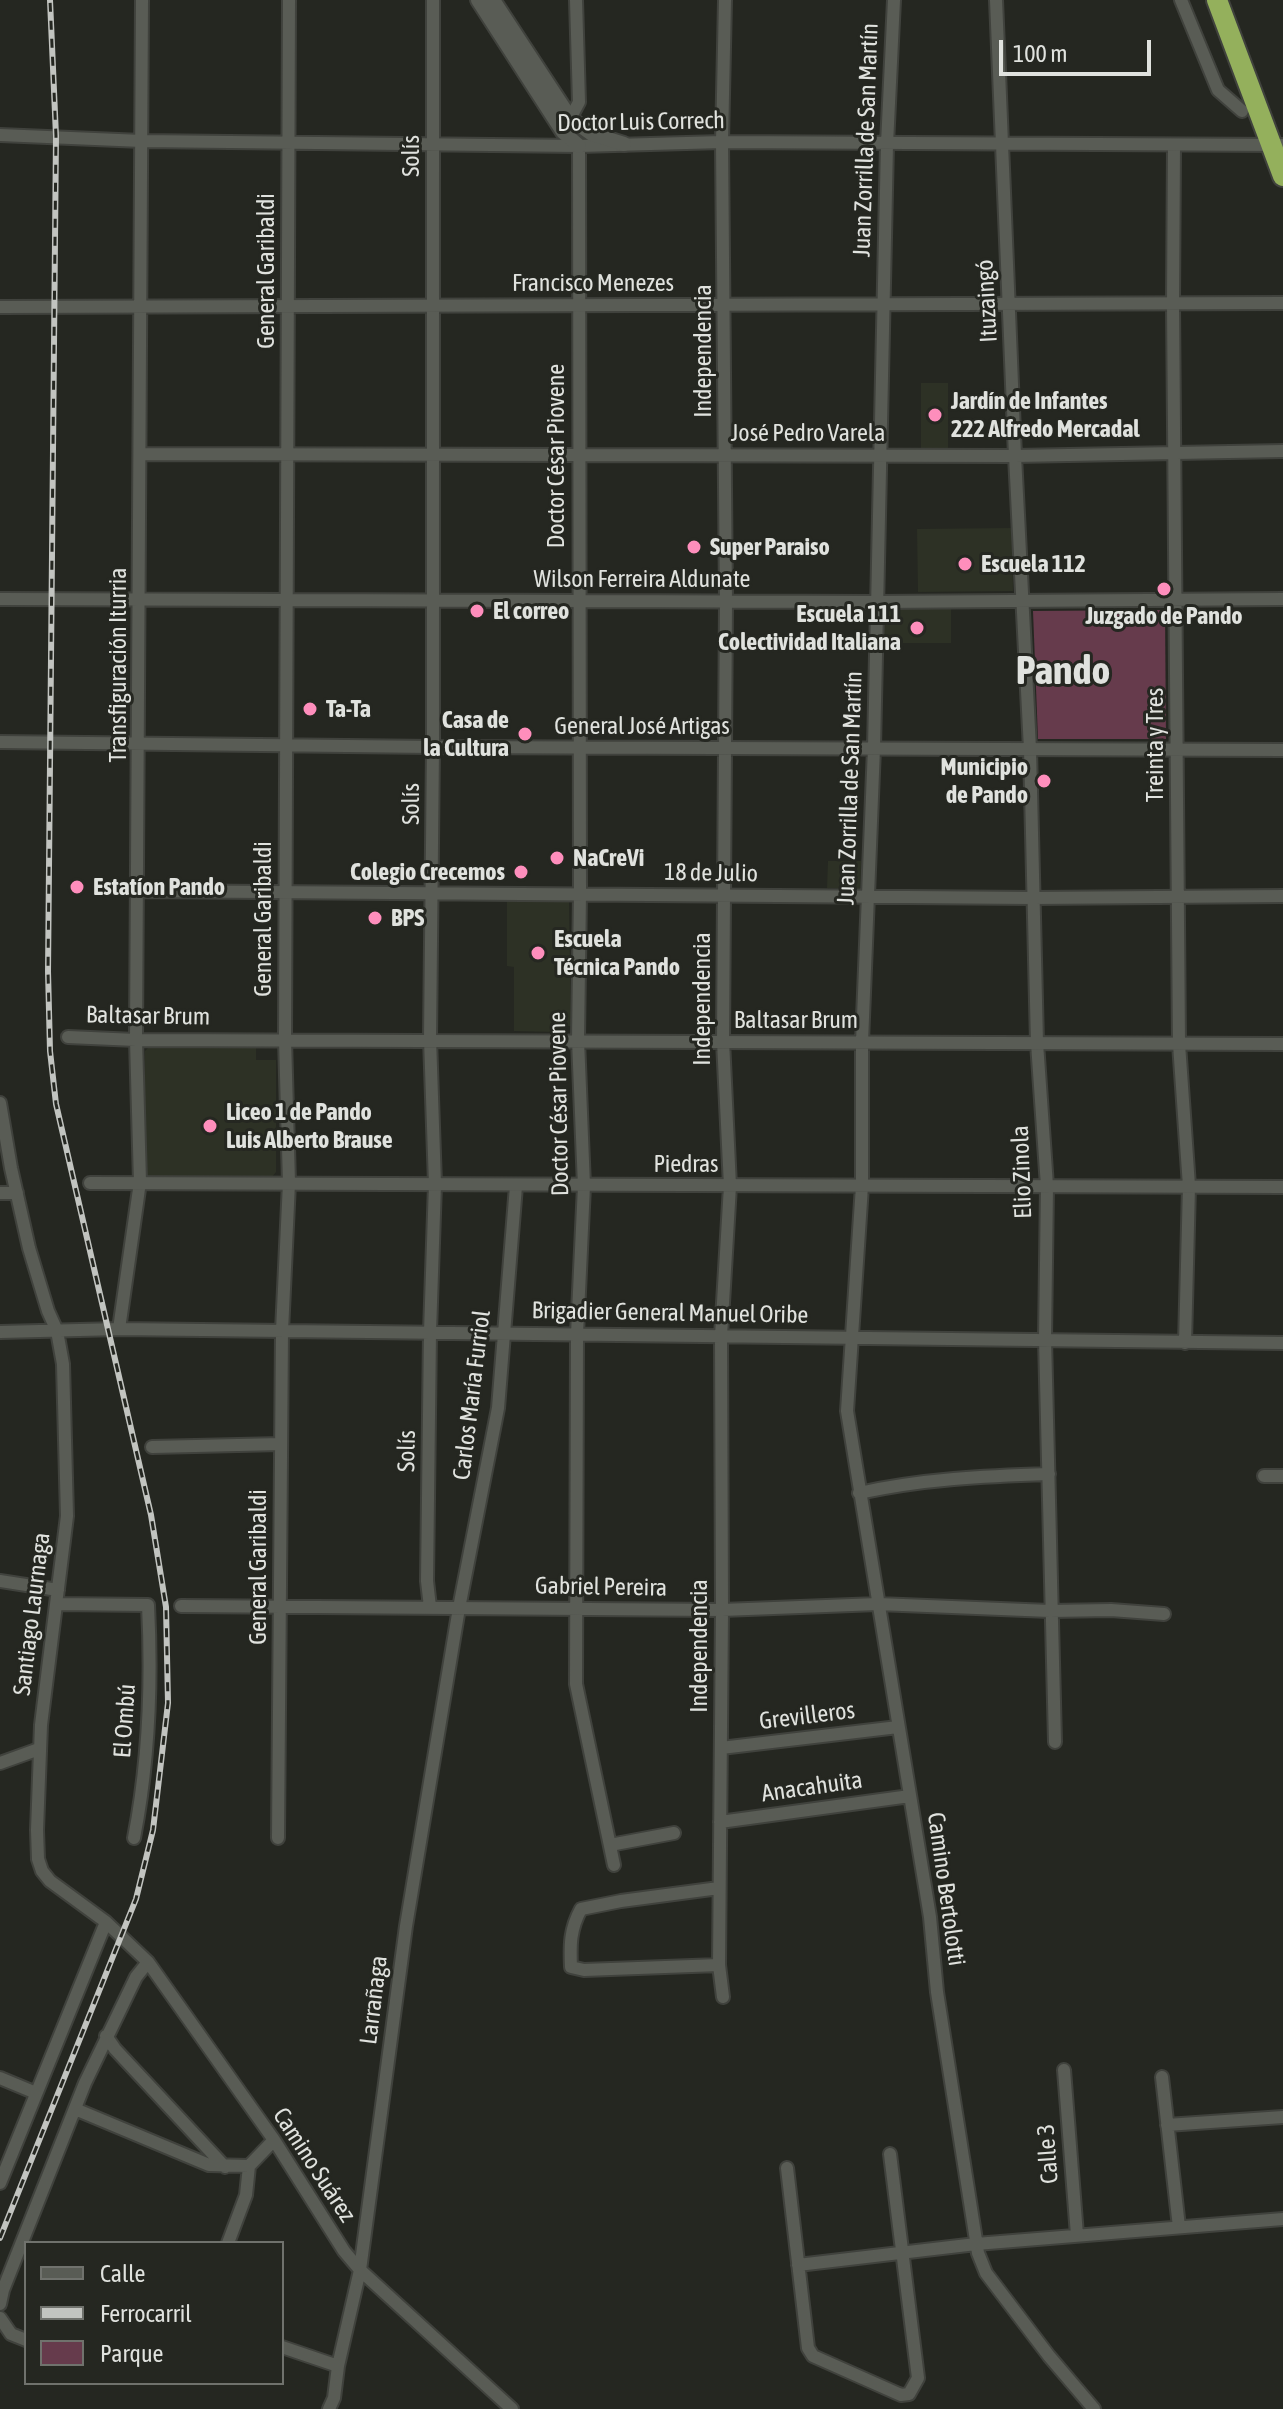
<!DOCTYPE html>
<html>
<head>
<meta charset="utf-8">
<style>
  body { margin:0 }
  #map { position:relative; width:1283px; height:2409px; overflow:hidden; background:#252721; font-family:"Asap Condensed",sans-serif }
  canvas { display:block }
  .legend { position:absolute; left:24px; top:2241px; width:260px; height:144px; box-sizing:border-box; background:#252721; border:2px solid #70726d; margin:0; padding:10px 14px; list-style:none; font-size:24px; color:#e0e2de }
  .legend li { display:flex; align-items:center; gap:16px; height:40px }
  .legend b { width:40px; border:2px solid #70726d }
  .scale { position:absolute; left:999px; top:40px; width:152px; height:36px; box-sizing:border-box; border:4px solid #e0e2de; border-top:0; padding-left:10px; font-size:24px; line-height:28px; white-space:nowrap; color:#e0e2de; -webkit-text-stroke:6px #252721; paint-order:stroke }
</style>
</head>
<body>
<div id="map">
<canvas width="1283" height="2409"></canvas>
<ul class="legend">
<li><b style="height:10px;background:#595c55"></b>Calle</li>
<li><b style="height:10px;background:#c2c4c0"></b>Ferrocarril</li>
<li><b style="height:22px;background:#663b4c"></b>Parque</li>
</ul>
<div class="scale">100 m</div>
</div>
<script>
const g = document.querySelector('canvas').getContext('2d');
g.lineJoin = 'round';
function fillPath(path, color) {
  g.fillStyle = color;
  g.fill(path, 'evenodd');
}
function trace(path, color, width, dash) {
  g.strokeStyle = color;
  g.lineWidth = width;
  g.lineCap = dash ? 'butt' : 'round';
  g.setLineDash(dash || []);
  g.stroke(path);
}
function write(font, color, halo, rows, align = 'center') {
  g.font = font + ' "Asap Condensed",sans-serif';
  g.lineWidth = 6;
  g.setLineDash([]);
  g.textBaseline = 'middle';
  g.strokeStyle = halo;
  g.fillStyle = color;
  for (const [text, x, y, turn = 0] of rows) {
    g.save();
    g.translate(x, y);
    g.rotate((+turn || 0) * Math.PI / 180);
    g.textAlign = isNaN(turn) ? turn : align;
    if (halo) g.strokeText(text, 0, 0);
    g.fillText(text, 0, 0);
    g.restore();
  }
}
fillPath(new Path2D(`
  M921,383H948V448H921Z
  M1012,528L1013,591L918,592L917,529Z
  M888,609H951V643H884V613Z
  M828,861H861L860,889L827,888Z
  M507,901H569L571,1026H557L556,1032L514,1031V967L507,966Z
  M149,1047L256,1048V1060H276V1172L272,1177L148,1176L144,1173L145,1051Z`), '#2d3125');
fillPath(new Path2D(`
  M1165,610L1166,739H1038L1033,611Z`), '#663b4c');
const minor = new Path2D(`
  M894,0L887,144L874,748L862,1042V1186L847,1411L930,1917L937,1992L978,2253L986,2273L1049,2356L1094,2409
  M996,0L1015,456L1030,749L1037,1043L1047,1186L1045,1339L1055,1742
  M1181,0L1218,90L1242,111
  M563,132L579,102L576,0
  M0,135L142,141L579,146L722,142L1283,145
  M579,146L580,893L578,1040L584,1186L577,1334L576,1684L614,1865
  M1174,146L1173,303L1179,1044L1189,1186L1185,1343
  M0,307L1283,303
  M141,454L1015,456L1283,451
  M0,599L877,602L1283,599
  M0,742L433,747L1283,750
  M138,891L1033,898L1283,896
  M68,1037L136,1040L1283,1044
  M0,1103L11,1168L29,1248L48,1311L57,1331L63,1364L67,1516L41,1725L37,1830L38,1859L42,1871L50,1881L106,1922L148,1962L274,2140L344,2251L360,2270L512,2409
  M90,1183L1283,1187
  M0,1193H17
  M119,1329L140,1182L136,1040L142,0
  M0,1332L119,1329L1283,1343
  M152,1447L281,1444
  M1264,1476H1283
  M859,1493C923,1479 984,1476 1049,1474
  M0,1581L58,1590
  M56,1604L148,1605C152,1683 149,1761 134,1838
  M181,1606L722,1610L878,1604L1050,1611L1111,1610L1164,1614
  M430,1607L427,1581L430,1332L435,1184L430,1039L433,747V0
  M721,1748L898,1727
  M0,1763L39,1749
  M720,1822L910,1796
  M278,1838L282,1331L289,1183L285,1039L289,0
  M610,1845L674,1833
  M719,1965L584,1970L571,1967C570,1945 570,1929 581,1909L621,1901L719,1888
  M723,1997L719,1965L722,1610L721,1336L730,1186L723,1041L726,602L722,142L725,0
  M106,2036L115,2049L225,2167
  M1064,2070L1077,2235
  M1162,2077L1179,2227
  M0,2078L36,2093
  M75,2109L209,2165L249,2166L246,2195L228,2243
  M1167,2125L1283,2117
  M249,2166L274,2140
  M787,2168L808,2348L813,2356L901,2395L909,2394L918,2378L890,2154
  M0,2183L106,1922
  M798,2265L976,2244L1283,2219
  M0,2304L3,2290L85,2083L136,1977L148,1962
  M0,2318L11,2334L26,2340
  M282,2347L338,2366
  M329,2409L334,2398L338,2366L360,2270L406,1926L459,1608L498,1408L516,1186`);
const tertiary = new Path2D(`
  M478,0L563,132L579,146
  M493,0L571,119L592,134L624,144`);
const trunk = new Path2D(`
  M1217,0L1283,176`);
trace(minor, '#40423d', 16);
trace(tertiary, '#40423d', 18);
trace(trunk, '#40423d', 24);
trace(minor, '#595c55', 12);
trace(tertiary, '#595c55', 14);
trace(trunk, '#94b05c', 20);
const rail = new Path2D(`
  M0,2238L136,1899L153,1830L168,1703L166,1607L151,1515L56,1104L50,1051L48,971L56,136L50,0`);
trace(rail, '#c2c4c0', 6);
trace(rail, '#252721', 3, [9]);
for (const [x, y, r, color] of [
  [935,415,8,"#fe8ebc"],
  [694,547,8,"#fe8ebc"],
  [965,564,8,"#fe8ebc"],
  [1164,589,8,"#fe8ebc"],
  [477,611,8,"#fe8ebc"],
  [917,628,8,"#fe8ebc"],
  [310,709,8,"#fe8ebc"],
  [525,734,8,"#fe8ebc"],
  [1044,781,8,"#fe8ebc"],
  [557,858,8,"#fe8ebc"],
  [521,872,8,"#fe8ebc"],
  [77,887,8,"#fe8ebc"],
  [375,918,8,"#fe8ebc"],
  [538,953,8,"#fe8ebc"],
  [210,1126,8,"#fe8ebc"]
]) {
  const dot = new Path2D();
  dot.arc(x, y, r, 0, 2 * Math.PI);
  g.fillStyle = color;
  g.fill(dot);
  trace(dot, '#252721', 3);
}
write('24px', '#e0e2de', '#252721', [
  ["Doctor Luis Correch",641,122,-1],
  ["Juan Zorrilla de San Martín",866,140,-88],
  ["Solís",411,156,-90],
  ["General Garibaldi",266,271,-90],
  ["Francisco Menezes",593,283],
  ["Ituzaingó",987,301,-93],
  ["Independencia",703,351,-90],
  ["José Pedro Varela",808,433],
  ["Doctor César Piovene",556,456,-90],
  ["Wilson Ferreira Aldunate",642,579],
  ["Transfiguración Iturria",118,665,-90],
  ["General José Artigas",642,726],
  ["Treinta y Tres",1155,745,-90],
  ["Juan Zorrilla de San Martín",850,788,-88],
  ["Solís",411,804,-90],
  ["18 de Julio",711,873,1],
  ["General Garibaldi",263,919,-90],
  ["Independencia",702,999,-90],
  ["Baltasar Brum",148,1016,1],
  ["Baltasar Brum",796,1020],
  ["Doctor César Piovene",559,1104,-91],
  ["Piedras",686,1164],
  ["Elio Zinola",1022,1172,-92],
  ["Brigadier General Manuel Oribe",670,1313,1],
  ["Carlos María Furriol",472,1395,-83],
  ["Solís",407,1451,-89],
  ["General Garibaldi",258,1567,-90],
  ["Gabriel Pereira",601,1587,1],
  ["Santiago Laurnaga",32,1614,-83],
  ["Independencia",699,1646,-90],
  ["Grevilleros",807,1716,-7],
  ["El Ombú",125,1721,-86],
  ["Anacahuita",812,1787,-8],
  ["Camino Bertolotti",946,1889,82],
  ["Larrañaga",374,2000,-83],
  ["Calle 3",1048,2154,-94],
  ["Camino Suárez",314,2165,57]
]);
write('bold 24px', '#e0e2de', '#252721', [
  ["Jardín de Infantes",951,401],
  ["222 Alfredo Mercadal",951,429],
  ["Super Paraiso",710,547],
  ["Escuela 112",981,564],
  ["El correo",493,611],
  ["Escuela 111",901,614,"right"],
  ["Colectividad Italiana",901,642,"right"],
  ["Juzgado de Pando",1164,616,"center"],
  ["Ta-Ta",326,709],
  ["Casa de",509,720,"right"],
  ["la Cultura",509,748,"right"],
  ["Municipio",1028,767,"right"],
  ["de Pando",1028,795,"right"],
  ["NaCreVi",573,858],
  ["Colegio Crecemos",505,872,"right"],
  ["Estatíon Pando",93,887],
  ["BPS",391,918],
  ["Escuela",554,939],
  ["Técnica Pando",554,967],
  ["Liceo 1 de Pando",226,1112],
  ["Luis Alberto Brause",226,1140]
], 'left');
write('bold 40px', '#e0e2de', '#252721', [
  ["Pando",1063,671]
]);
</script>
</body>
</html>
